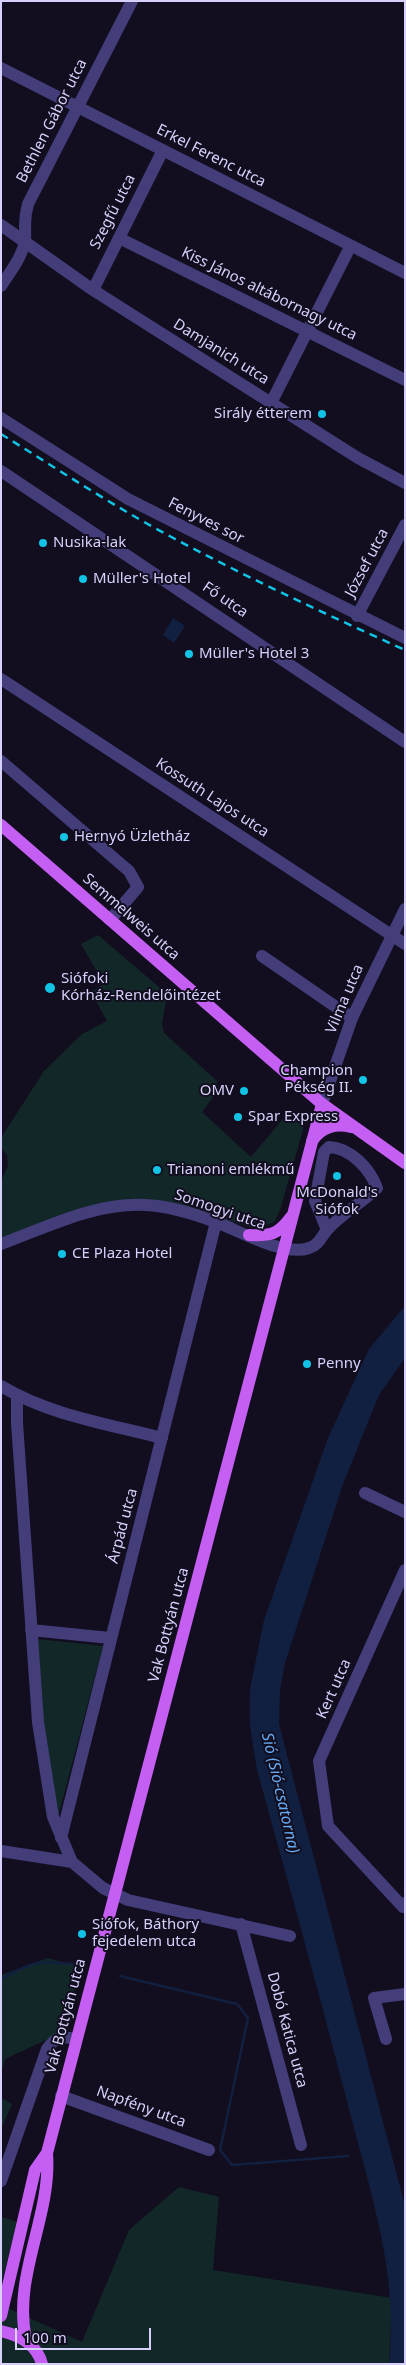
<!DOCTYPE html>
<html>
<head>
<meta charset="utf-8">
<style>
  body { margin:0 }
  #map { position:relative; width:406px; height:2365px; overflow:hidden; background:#120e1f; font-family:"Noto Sans",sans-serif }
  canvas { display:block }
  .frame { position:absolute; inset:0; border:2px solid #d7d0fb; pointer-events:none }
  .scale { position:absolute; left:15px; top:2328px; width:136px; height:22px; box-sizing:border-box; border:2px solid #d7d0fb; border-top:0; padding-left:6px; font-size:15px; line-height:18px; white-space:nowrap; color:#d7d0fb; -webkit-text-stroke:4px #120e1f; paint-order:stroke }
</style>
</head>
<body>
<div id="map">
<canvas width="406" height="2365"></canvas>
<div class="frame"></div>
<div class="scale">100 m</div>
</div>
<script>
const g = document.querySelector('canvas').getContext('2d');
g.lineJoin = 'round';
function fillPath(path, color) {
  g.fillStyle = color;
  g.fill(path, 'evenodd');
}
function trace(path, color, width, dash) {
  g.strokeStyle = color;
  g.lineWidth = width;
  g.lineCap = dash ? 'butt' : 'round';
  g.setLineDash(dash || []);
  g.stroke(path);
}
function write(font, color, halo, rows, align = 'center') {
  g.font = font + ' "Noto Sans",sans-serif';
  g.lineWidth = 4;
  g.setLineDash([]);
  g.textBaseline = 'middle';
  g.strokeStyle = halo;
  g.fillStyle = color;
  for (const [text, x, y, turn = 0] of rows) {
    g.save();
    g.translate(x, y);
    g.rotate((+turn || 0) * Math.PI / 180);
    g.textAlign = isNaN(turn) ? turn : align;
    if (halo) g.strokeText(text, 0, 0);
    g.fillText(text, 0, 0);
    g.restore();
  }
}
fillPath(new Path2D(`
  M98,935L167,994L162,1024L164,1033L217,1081L218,1091L202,1112L251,1157L287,1114L304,1126L280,1210L275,1221L261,1228L249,1227L193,1209L153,1201L1,1239V1181L8,1166L7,1155L1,1148V1138L44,1071L82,1034L107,1021L91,992L104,984L81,944Z
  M37,1639L103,1646L58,1817L43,1722Z
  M48,1958L80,1967L65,2031L5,2059L1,2073V1975Z
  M1,2098L12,2104L1,2129Z
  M179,2187L219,2197L213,2270L392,2298L389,2364H1V2305L82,2342L129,2230Z
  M1,2217L18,2222L1,2285Z`), '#122828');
fillPath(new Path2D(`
  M173,618L185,626L174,643L163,635Z
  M405,1306V1358L379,1395L343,1484L285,1663L280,1690L279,1724L405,2206V2364H389C399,2273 370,2192 348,2105C319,1993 288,1881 257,1770L250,1726V1689L264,1620L328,1438L369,1349Z`), '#112040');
trace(new Path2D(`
  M120,1976L237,2004L248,2018L220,2150L232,2165L348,2156
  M1,1979C33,1962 36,1960 73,1964`), '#112040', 2.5);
trace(new Path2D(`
  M1,68L405,273
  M1,225L93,290L358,458L405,483
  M119,238L405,380
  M1,286C10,272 23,256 25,240C26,225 23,221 28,204L132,1
  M93,290L163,150
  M271,403L350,247
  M1,418L128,499L405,638
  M1,471L405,742
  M357,616L405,525
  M1,679L405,944
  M1,761L129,871L138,887L110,920
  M262,956L352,1018
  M322,1104L352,1018L405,909
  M1,1244C47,1227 96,1202 146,1205C170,1206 194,1214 216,1222C240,1231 284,1257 309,1248C319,1245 321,1237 327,1230C341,1214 362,1203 377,1188C370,1169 351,1148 329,1147L324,1152L315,1201L327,1230
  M1,1386C49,1415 108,1424 162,1438
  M17,1396V1423L38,1722L53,1817L72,1862L103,1888L128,1900L290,1936
  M365,1493L405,1512
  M405,1570L319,1761L328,1826L403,1907L405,1903
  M31,1630L110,1638
  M61,1838L216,1222
  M1,1851L72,1862
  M241,1924L301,2145
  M386,2039L374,1998L405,1994
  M61,2096L209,2150
  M1,2181L47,2049C55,2037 62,2036 76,2039`), '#433d7a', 12);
trace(new Path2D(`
  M1,825L322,1104L405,1163
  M312,1141C321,1127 336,1123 351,1127
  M249,1235C270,1236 278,1235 291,1217
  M1,2316L35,2170L47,2153
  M1,2331C19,2335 37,2344 42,2364
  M26,2340C12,2276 52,2216 47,2153L322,1104`), '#c55ff3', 12);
trace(new Path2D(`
  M1,434C51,465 101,498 153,527C235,572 319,611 405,650`), '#11c3e5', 2.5, [8, 6]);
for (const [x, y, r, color] of [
  [322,414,5,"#11c3e5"],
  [43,543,5,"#11c3e5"],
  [83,579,5,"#11c3e5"],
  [189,654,5,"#11c3e5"],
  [64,837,5,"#11c3e5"],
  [50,988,6,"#11c3e5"],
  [363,1080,5,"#11c3e5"],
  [244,1091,5,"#11c3e5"],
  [238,1117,5,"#11c3e5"],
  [157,1170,5,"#11c3e5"],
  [337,1176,5,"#11c3e5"],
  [62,1254,5,"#11c3e5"],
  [307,1364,5,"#11c3e5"],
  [82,1934,5,"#11c3e5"]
]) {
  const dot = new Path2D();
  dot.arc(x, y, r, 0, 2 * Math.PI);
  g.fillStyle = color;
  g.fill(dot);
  trace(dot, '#120e1f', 2);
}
write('15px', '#d7d0fb', '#120e1f', [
  ["Bethlen Gábor utca",52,121,-63],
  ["Erkel Ferenc utca",211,156,27],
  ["Szegfű utca",113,212,-63],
  ["Kiss János altábornagy utca",269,294,26],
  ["Damjanich utca",221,352,32],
  ["Fenyves sor",206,521,27],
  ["József utca",367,563,-62],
  ["Fő utca",225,600,34],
  ["Kossuth Lajos utca",212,798,33],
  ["Semmelweis utca",131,917,41],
  ["Vilma utca",345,999,-67],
  ["Somogyi utca",220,1210,19],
  ["Árpád utca",123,1526,-75],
  ["Vak Bottyán utca",169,1625,-75],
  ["Kert utca",334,1689,-66],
  ["Vak Bottyán utca",66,2016,-75],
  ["Dobó Katica utca",287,2030,75],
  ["Napfény utca",141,2107,20]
]);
write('15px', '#d7d0fb', '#120e1f', [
  ["Sirály étterem",312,414,"right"],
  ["Nusika-lak",53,543],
  ["Müller's Hotel",93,579],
  ["Müller's Hotel 3",199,654],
  ["Hernyó Üzletház",74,837],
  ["Siófoki",61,979],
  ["Kórház-Rendelőintézet",61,996],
  ["Champion",353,1071,"right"],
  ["Pékség II.",353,1088,"right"],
  ["OMV",234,1091,"right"],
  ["Spar Express",248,1117],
  ["Trianoni emlékmű",167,1170],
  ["McDonald's",337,1193,"center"],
  ["Siófok",337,1210,"center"],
  ["CE Plaza Hotel",72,1254],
  ["Penny",317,1364],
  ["Siófok, Báthory",92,1925],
  ["fejedelem utca",92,1942]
], 'left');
write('italic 16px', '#66a9f3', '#120e1f', [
  ["Sió (Sió-csatorna)",280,1793,77]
]);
</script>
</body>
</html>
